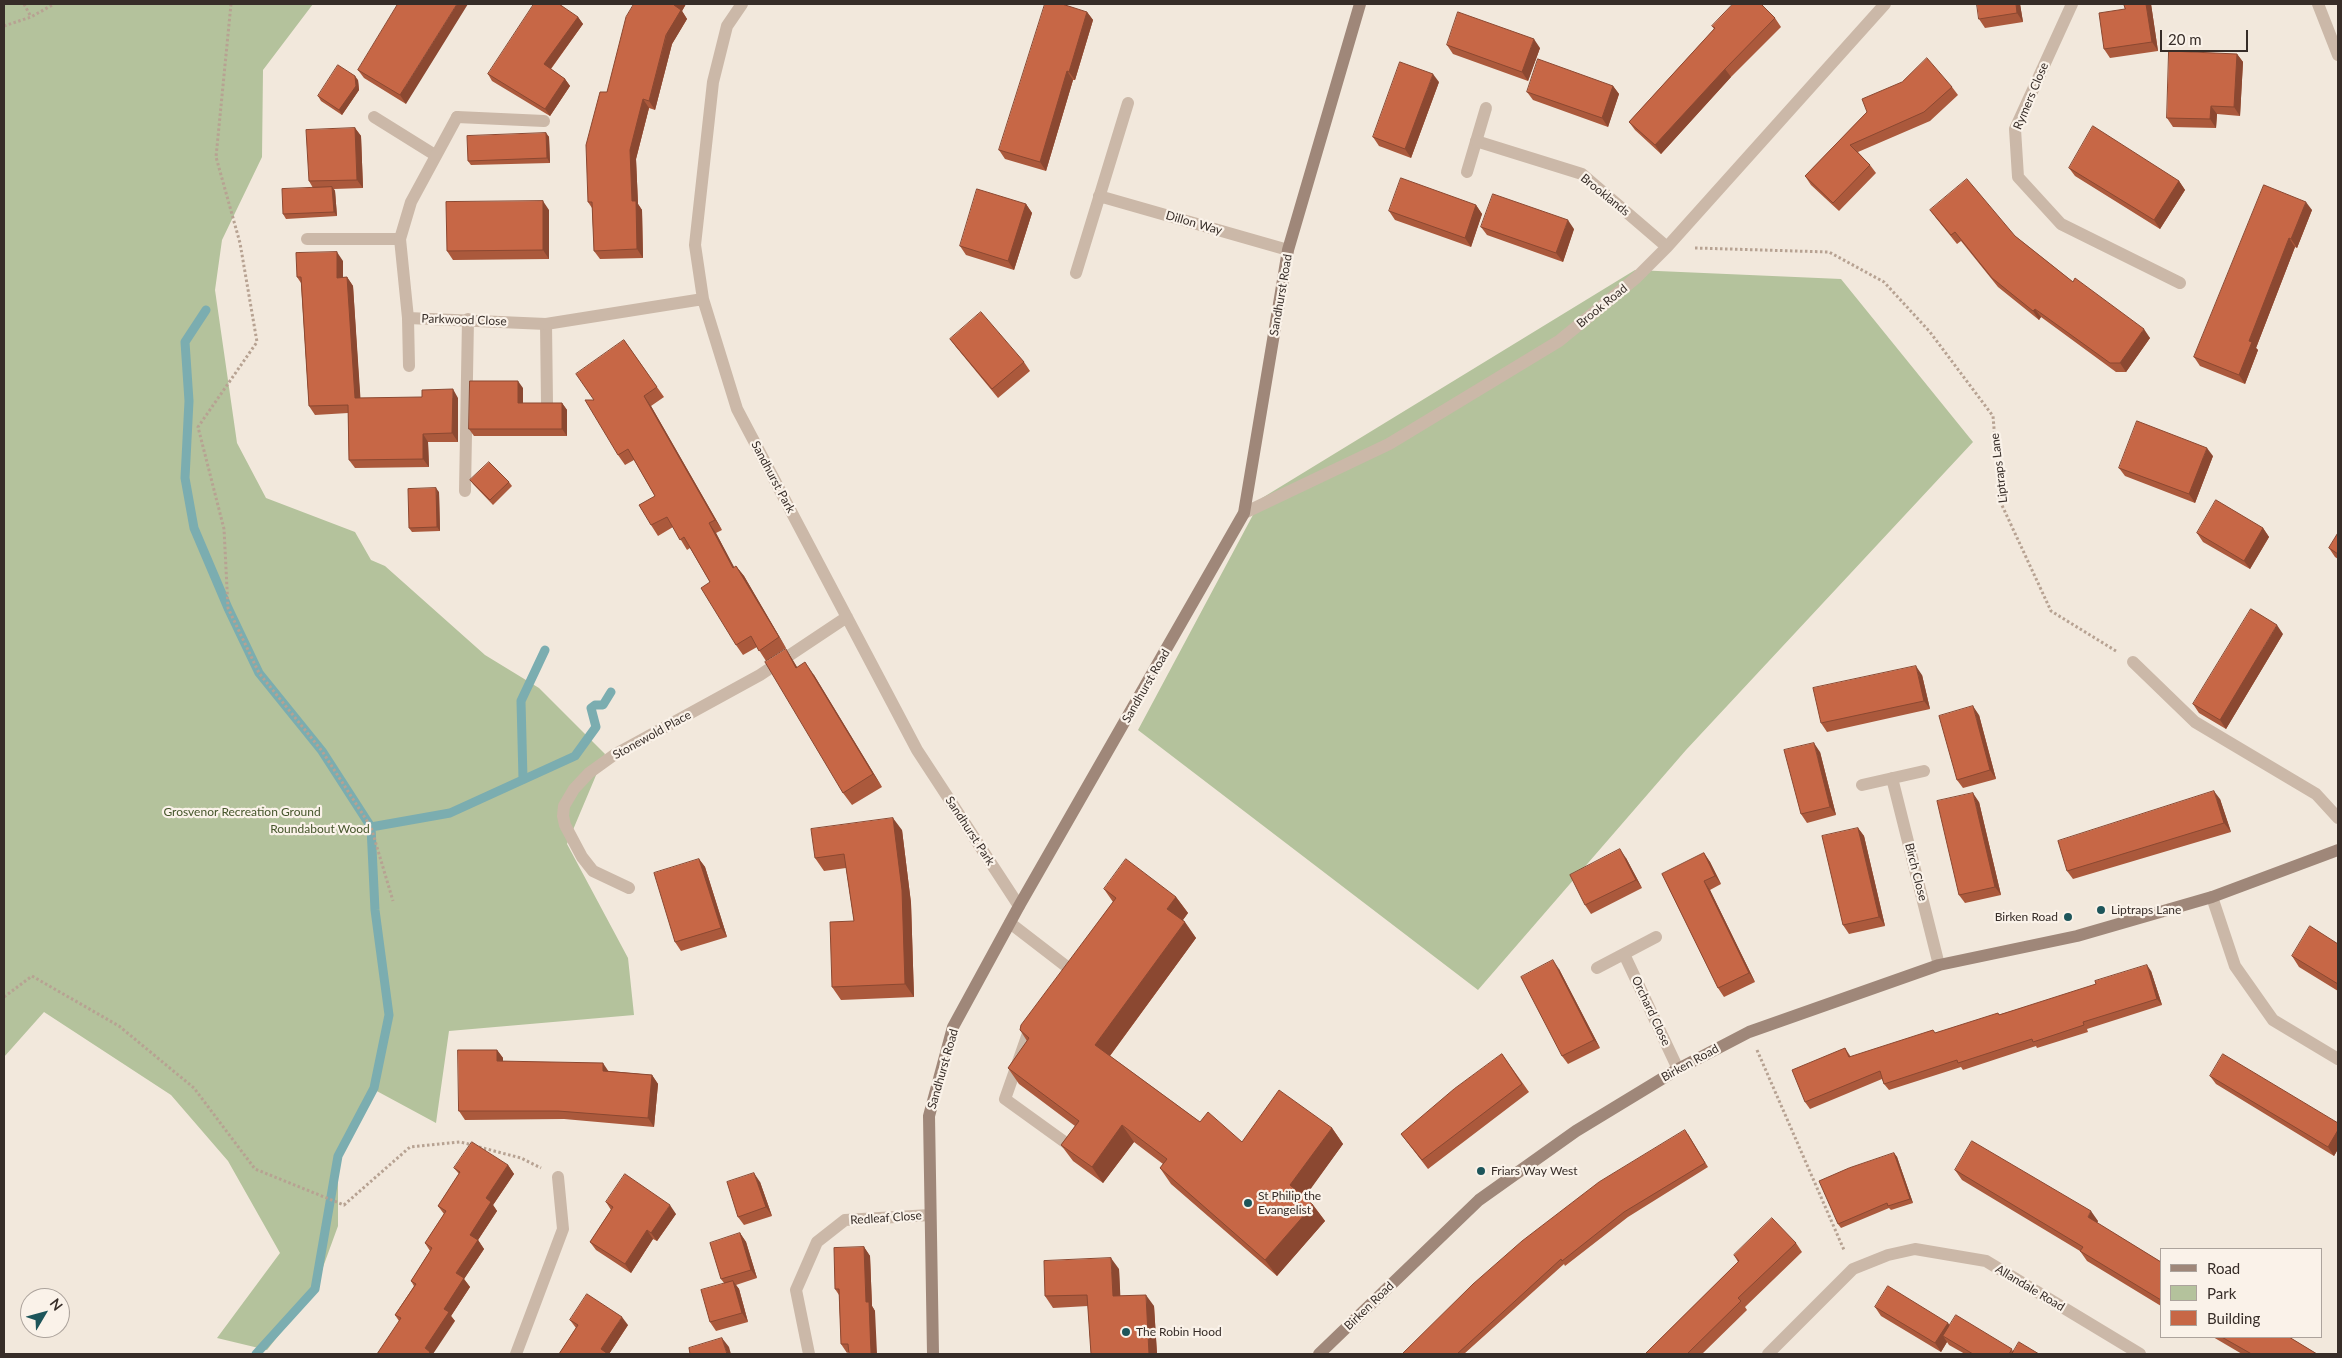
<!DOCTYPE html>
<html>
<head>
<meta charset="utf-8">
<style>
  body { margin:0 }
  #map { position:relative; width:2342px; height:1358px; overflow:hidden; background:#f2e8dc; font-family:Lato,sans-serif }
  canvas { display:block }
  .frame { position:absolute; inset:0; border:5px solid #372d28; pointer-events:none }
  .legend { position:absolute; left:2160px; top:1248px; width:162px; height:90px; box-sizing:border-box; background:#faf2e9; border:1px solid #aca39c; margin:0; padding:6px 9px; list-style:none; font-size:15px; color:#372d28 }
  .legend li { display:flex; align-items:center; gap:10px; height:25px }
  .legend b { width:25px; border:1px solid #aca39c }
  .north { position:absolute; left:20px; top:1288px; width:50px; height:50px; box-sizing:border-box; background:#faf2e9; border:1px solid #aca39c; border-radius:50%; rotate:53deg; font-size:14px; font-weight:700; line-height:20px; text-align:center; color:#372d28 }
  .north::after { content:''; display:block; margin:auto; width:18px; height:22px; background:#1d555a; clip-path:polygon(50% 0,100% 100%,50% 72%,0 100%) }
  .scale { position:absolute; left:2160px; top:30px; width:88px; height:22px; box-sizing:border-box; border:2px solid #372d28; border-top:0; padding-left:6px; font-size:15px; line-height:18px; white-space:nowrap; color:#372d28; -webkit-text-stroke:4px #faf2e9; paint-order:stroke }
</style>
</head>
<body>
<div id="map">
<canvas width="2342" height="1358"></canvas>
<div class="frame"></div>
<ul class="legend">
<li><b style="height:6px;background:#9f8779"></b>Road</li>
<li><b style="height:14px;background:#b4c29c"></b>Park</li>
<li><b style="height:14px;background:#c76746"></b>Building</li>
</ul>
<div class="north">N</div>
<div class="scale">20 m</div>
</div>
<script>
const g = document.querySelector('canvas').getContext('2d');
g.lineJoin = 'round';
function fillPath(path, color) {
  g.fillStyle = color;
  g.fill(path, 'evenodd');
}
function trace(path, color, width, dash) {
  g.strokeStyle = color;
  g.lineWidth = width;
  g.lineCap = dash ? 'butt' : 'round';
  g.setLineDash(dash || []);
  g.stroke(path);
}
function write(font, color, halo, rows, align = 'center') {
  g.font = font + ' Lato,sans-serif';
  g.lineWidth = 4.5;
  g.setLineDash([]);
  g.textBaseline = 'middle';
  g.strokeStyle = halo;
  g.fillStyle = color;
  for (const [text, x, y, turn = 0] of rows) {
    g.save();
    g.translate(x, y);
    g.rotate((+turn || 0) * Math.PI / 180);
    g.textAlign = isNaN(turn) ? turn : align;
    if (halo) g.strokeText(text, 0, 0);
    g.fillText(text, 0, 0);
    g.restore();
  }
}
fillPath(new Path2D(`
  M4,4H313L263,70L262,157L222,240L215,290L237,443L266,498L355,532L371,560L385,566L485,655L539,688L605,754L567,844L628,958L634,1015L449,1031L436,1123L373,1089L338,1156V1226L315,1289L267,1350L217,1338L280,1253L228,1161L171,1095L44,1012L4,1057Z
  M1635,270L1841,279L1973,442L1686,750L1478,990L1138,730L1262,498Z`), '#b4c29c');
trace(new Path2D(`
  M206,310L185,342L189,401L185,478L194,528L228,608L259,673L322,751L371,827L375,910L389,1015L374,1088L338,1156L315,1289L256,1354
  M523,779L521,701L545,650
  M371,827L450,813L575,756L596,727L591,708L595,705H603L611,692`), '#7badb0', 9);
trace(new Path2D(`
  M24,4L31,17
  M231,4L216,157L240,243L257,342L198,427L224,529L228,608L259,673L322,751L371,827L393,901
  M4,26L31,17L54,4
  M1695,248L1829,252L1884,282L1930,332L1993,416L2000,501L2051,611L2116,651
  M4,997L32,976L119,1026L194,1088L255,1169L344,1205L410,1147L460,1142L473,1145
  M1757,1050L1844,1250
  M479,1147L521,1158L541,1168`), '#b7a292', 3, [2.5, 2.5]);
trace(new Path2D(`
  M374,117L435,155
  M457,117L544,121
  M1467,172L1486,108
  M307,239H400
  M408,318L409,366
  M546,324L547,403
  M465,491L468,319
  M1010,923L1071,970L1065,978
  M1031,1025L1005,1099L1066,1143`), '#cbb8a8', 12);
trace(new Path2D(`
  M742,4L727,26L713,82L695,245L703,299L737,409L917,750L1019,906
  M2072,4L2015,129L2018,177L2061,224L2180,283
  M2318,4L2338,55
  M457,117L411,202L400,239L408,318L546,324L703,299
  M1476,141L1582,174L1667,247
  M1099,196L1288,250
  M1076,273L1128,103
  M1244,513L1389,444L1559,341L1636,278L1667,247L1885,4
  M2133,662L2195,722L2316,794L2338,818
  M1892,778L1939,965
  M1862,785L1924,771
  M629,888L593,871L582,857L565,825L563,816L564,806L574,789L589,773L614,755L760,675L847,617
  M2212,897L2235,966L2273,1020L2338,1059
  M1624,954L1678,1069
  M1597,968L1656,937
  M516,1354L563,1229L558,1177
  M809,1354L796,1290L817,1242L845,1220L930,1215
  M1768,1354L1853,1269L1888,1255L1915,1249L1986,1261L2140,1354`), '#cbb8a8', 12);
trace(new Path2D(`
  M933,1354L929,1116L953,1027L1019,906L1244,513L1288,250L1360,4
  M1319,1354L1479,1200L1576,1131L1678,1069L1749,1032L1939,965L2077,936L2212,897L2338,850`), '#9f8779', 12);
fillPath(new Path2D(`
  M398,4L406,104L364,78L358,70Z
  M634,4H686L682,11L687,19L672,44L655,110L649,108L636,159L638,204L642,210L643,258L600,259L594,251L592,208L588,202L607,92Z
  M2020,4L2023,22L1985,28L1979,19Z
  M2124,4H2151L2158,51L2110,58L2104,49L2125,9Z
  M1087,12L1093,20L1075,80H1073L1046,171L1005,159L999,150Z
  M578,17L583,24L551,69L565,79L570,86L550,116L492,81L488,74Z
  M1775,18L1781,27L1731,77L1661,154L1635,130L1629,122L1714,29L1712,26Z
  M1447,45L1540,48L1528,81L1453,54Z
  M2237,54L2243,62L2240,116L2217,114L2216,128L2173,127L2167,118Z
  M358,80L359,90L342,115L321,101L318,96Z
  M1439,82L1411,158L1379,146L1373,137Z
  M1613,86L1619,94L1608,127L1533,100L1527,92Z
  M1952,87L1958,95L1930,121L1858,152L1870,165L1876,173L1839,211L1811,185L1805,176L1867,112Z
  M355,128L361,136L363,188L334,189L335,191L337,216L286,219L283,214L313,188L309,181Z
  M546,133L549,137L550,163L471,165L468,161Z
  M2069,168L2179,181L2185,190L2160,229L2075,176Z
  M2264,185L2312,210L2297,248L2295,247L2256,348L2258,350L2245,384L2200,366L2194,357Z
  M1026,204L1032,213L1014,270L966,255L960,246Z
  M1476,205L1482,214L1471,247L1395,220L1389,211Z
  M549,210V259L453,260L447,251Z
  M1930,210L2015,236L2073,282L2150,338L2126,372H2116L2041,317L2039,320L1998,287L1961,241L1957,244L1936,218Z
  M1481,227L1574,229L1563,262L1487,235Z
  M343,261V277H347L353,286L360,398H458V442H428L429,467L355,468L349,460L348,413L315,415L309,406L301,283L297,277Z
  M950,339L1024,362L1030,371L998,398L956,347Z
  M624,340L664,397L651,406L722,530L716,533L734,568L736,566L744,576L786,648L766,661L757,647L743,655L736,645L710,582L690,548L687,550L673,527L658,536L651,525L655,496L634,460L625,465L618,455Z
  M523,388V403H562L567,410V436H474L469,429Z
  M2213,456L2195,503L2125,476L2119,468Z
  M470,480L509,482L512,486L493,505L473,484Z
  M439,492L440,531L412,532L409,528Z
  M2263,528L2269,537L2250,569L2203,542L2197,533Z
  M2338,533V559L2335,557L2329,548Z
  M2283,634L2226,729L2199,713L2193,704Z
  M786,649L797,667L814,675L882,787L852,805L843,793Z
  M1922,675L1930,709L1827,732L1821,723Z
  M1979,715L1996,779L1963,788L1957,780Z
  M1820,752L1836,815L1807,823L1801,814Z
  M2220,799L2231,832L2073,879L2067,871Z
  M1979,802L2001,895L1965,903L1959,895Z
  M1858,828L1864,836L1885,926L1849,934L1843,925Z
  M902,830L911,903L914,997L841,1000L832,987L854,921L846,868L824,871L815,858Z
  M1704,853L1710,862L1721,884L1710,890L1755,982L1724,997L1718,988L1662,874Z
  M1626,858L1642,888L1591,914L1585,905Z
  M699,859L705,867L727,937L681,951L675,942Z
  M1104,889L1176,897L1188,913L1183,920L1196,938L1110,1056L1200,1122L1242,1142L1332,1128L1343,1144L1304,1197L1313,1205L1325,1221L1277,1276L1171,1184L1160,1168L1163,1164L1134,1142L1103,1183L1073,1161L1061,1145L1075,1126L1019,1084L1008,1068L1027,1041L1020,1030L1113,902Z
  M2338,944V991L2299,967L2292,956Z
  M1559,969L1600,1048L1568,1064L1562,1056Z
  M2151,971L2162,1005L2087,1029L2088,1032L2037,1048L2036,1046L1963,1070L1961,1067L1889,1090L1884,1084L1882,1079L1810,1109L1805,1102L1845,1048L1851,1057Z
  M497,1050L503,1058V1061L652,1075L658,1084L654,1127L564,1119L465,1120L459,1111Z
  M1502,1054L1529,1092L1428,1169L1401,1134Z
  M2210,1076L2338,1123V1149L2334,1156L2216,1084Z
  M1688,1134L1708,1167L1628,1217L1565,1266L1564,1264L1464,1354H1402Z
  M1894,1153L1897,1157L1913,1203L1891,1210L1889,1208L1841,1228L1838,1224Z
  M508,1165L514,1174L493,1205L497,1211L478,1240L484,1249L464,1279L470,1287L451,1316L455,1321H399L395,1315L414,1286L411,1281L430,1251L425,1243L444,1214L438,1206L459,1174L454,1168Z
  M1955,1170L2098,1221L2097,1223L2161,1262V1306L2087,1261L2080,1251L1962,1180Z
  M760,1182L772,1216L744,1225L738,1217Z
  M606,1202L676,1214L657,1241L653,1239L631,1273L596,1250L590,1242L611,1210Z
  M740,1233L746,1242L757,1278L736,1285L739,1289L748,1322L716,1331L710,1322L724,1283L721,1279Z
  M1796,1243L1802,1252L1745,1307L1747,1310L1702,1354H1645L1738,1262L1734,1255Z
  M864,1247L870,1256L872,1306L875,1311L849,1352L847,1353L841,1344L839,1295L835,1289Z
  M1119,1269L1120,1296L1154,1306L1157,1354H1091L1088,1306L1053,1308L1045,1296Z
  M1875,1307L1948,1323L1949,1326L2014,1351L2039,1354H1965L1949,1345L1947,1342L1941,1352L1881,1316Z
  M570,1320L628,1325L609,1354H559L576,1328Z
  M2213,1337H2289L2317,1354H2242Z`), '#ab593c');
fillPath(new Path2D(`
  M457,4H468L406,104L400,95Z
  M675,4H686L682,11L687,19L672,44L655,110L649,101Z
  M2016,4H2020L2023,22L2017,13Z
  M2146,4H2151L2158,51L2152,42Z
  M1087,12L1093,20L1075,80L1069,72Z
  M578,17L583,24L549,71L544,64Z
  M1534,39L1540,48L1528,81L1522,72Z
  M2237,54L2243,62L2240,116L2234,107Z
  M1725,69L1731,77L1661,154L1655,145Z
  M1067,71L1073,80L1046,171L1040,162Z
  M1433,74L1439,82L1411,158L1405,149Z
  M355,76L358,80L359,90L342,115L339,110Z
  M565,79L570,86L550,116L545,109Z
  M1613,86L1619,94L1608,127L1602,118Z
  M643,99L649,108L636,159L638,204L642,210L643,258L637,249L632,201L630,150Z
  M2211,106L2217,114L2216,128L2210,119Z
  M355,128L361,136L363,188L357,180Z
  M546,133L549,137L550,163L547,158Z
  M2179,181L2185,190L2160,229L2154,220Z
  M332,187L335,191L337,216L334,212Z
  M543,201L549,210V259L543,250Z
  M2306,202L2312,210L2297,248L2291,239Z
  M1026,204L1032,213L1014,270L1008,261Z
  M1476,205L1482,214L1471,247L1465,238Z
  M1568,220L1574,229L1563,262L1556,253Z
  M2289,238L2295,247L2256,348L2258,350L2245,384L2239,375L2249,341Z
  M337,252L343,261V286L337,278Z
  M347,277L353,286L361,406L355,398Z
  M2035,309L2041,317L2039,320L2033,311Z
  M2144,329L2150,338L2126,372L2120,363Z
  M518,381L523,388V410L518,403Z
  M453,389L458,398V442L452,433Z
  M644,396L651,406L722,530L715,520Z
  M562,403L567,410V436L562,429Z
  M423,434L428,442L429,467L423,459Z
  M2207,448L2213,456L2195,503L2189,494Z
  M436,488L439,492L440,531L437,527Z
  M709,523L716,533L740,578L733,568Z
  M2263,528L2269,537L2250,569L2244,561Z
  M736,566L744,576L786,648L779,637Z
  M2277,625L2283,634L2226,729L2220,720Z
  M786,649L794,662L805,681L796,668Z
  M805,662L814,675L882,787L873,774Z
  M1916,666L1922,675L1930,709L1924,701Z
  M1973,706L1979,715L1996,779L1990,770Z
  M1814,743L1820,752L1836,815L1830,807Z
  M2214,791L2220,799L2231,832L2224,823Z
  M1973,793L1979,802L2001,895L1995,887Z
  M893,818L902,830L911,903L914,997L905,984Z
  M1858,828L1864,836L1885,926L1879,917Z
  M1620,849L1626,858L1642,888L1636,880Z
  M1704,853L1710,862L1721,884L1715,876Z
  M699,859L705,867L727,937L721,928Z
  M1704,881L1710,890L1755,982L1749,973Z
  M1176,897L1188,913L1179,925L1167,909Z
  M1185,922L1196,938L1106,1061L1095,1045Z
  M1553,960L1559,969L1600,1048L1594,1040Z
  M2147,965L2151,971L2162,1005L2157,999Z
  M497,1050L503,1058V1069L497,1061Z
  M603,1063L609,1072L603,1071Z
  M652,1075L658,1084L654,1127L648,1118Z
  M1122,1125L1134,1142L1103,1183L1092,1167Z
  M1332,1128L1343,1144L1302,1201L1290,1185Z
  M2338,1130V1149L2334,1156L2328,1147Z
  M1894,1153L1897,1157L1913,1203L1910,1199Z
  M508,1165L514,1174L493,1205L497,1211L478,1240L484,1249L464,1279L470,1287L451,1316L455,1321L433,1354H429L425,1348L444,1309L470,1235L486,1198Z
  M754,1173L760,1182L772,1216L766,1207Z
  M670,1205L676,1214L657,1241L651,1233Z
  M1313,1205L1325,1221L1277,1276L1265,1260Z
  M2091,1211L2098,1221L2095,1227L2088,1217Z
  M647,1230L653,1239L631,1273L625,1264Z
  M740,1233L746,1242L757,1278L751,1270Z
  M864,1247L870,1256L872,1306L875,1311L877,1354H871L866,1302Z
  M1111,1258L1119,1269L1121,1308L1113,1296Z
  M733,1281L739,1289L748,1322L742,1313Z
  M1146,1295L1154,1306L1157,1354H1149Z
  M622,1317L628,1325L609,1354H604L601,1349Z
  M1948,1323L1954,1332L1943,1336L1947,1342L1941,1352L1935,1343Z
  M722,1338L729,1347L731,1354H727Z`), '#8b4831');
const building = new Path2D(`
  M398,4H457L400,95L358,70Z
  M534,4H559L578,17L544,64L565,79L545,109L488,74Z
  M634,4H675L674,5L681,10L666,35L649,101L643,99L630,150L632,201H636L637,249L594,251L592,202H588L586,145L600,92H607L626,17Z
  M1045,4H1062L1087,12L1069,72L1067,71L1040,162L999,150Z
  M1733,4H1761L1775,18L1725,69L1655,145L1629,122L1715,28L1712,26Z
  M1977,4H2016L2017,13L1979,19Z
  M2124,4H2146L2152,42L2104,49L2099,13L2125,9Z
  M1458,12L1534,39L1522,72L1447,45Z
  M2169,51L2237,54L2234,107L2211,106L2210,119L2167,118Z
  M1927,58L1952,87L1924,112L1850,145L1870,165L1833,203L1805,176L1867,112L1862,99L1902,82Z
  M1538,59L1613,86L1602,118L1527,92Z
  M1400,62L1433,74L1405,149L1373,137Z
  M338,65L355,76L356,86L339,110L318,96Z
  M2093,126L2179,181L2154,220L2069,168Z
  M355,128L357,180L309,181L306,130Z
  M546,133L547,158L468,161L467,136Z
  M1401,178L1476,205L1465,238L1389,211Z
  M1967,179L2015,236L2073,282L2075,278L2144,329L2120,363H2110L2035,309L2033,311L1992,278L1955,232L1951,235L1930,210Z
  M2264,185L2306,202L2291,239L2289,238L2249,341L2252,342L2239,375L2194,357Z
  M332,187L334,212L283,214L282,189Z
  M977,189L1026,204L1008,261L960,246Z
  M1493,194L1568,220L1556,253L1481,227Z
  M543,201V250L447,251L446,202Z
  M337,252V278L347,277L355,398L422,397V390L453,389L452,433L423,434V459L349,460L348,405L309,406L301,277H297L296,253Z
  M981,312L1024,362L992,389L950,339Z
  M624,340L657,387L644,396L715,520L709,523L733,568L736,566L779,637L759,651L751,636L736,645L701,588L710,582L684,537L680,540L667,517L651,525L639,505L655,496L628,449L618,455L585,400H594L576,374Z
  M470,381H518V403H562V429H469Z
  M2137,421L2207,448L2189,494L2119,468Z
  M489,462L509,482L490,500L470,480Z
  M436,488L437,527L409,528L408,489Z
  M2216,500L2263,528L2244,561L2197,533Z
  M2338,533V554L2329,548Z
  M2251,609L2277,625L2220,720L2193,704Z
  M786,649L796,668L805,662L873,774L843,793L765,662Z
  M1916,666L1924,701L1821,723L1813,688Z
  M1973,706L1990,770L1957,780L1939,716Z
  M1814,743L1830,807L1801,814L1784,750Z
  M2214,791L2224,823L2067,871L2058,841Z
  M1973,793L1995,887L1959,895L1937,801Z
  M893,818L902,890L905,984L832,987L830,922L854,921L844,854L815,858L811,829Z
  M1858,828L1879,917L1843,925L1822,836Z
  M1620,849L1636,880L1585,905L1570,875Z
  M1704,853L1715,876L1704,881L1749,973L1718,988L1662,874Z
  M699,859L721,928L675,942L654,873Z
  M1126,859L1176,897L1167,909L1185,922L1095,1045L1200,1122L1208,1112L1242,1142L1279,1090L1332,1128L1290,1185L1313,1205L1265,1260L1160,1168L1167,1159L1122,1125L1092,1167L1061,1145L1079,1121L1008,1068L1029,1038L1020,1030L1021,1025L1116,898L1104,889Z
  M2310,926L2338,944V984L2292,956Z
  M1553,960L1594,1040L1562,1056L1521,977Z
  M2147,965L2157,999L2083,1022L2084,1025L2033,1042L2032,1039L1958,1063L1957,1060L1884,1084L1880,1071L1805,1102L1792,1070L1845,1048L1849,1057L1933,1030L1935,1033L1998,1013L1999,1015L2096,984L2095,981Z
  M458,1050H497V1061L603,1063V1071L652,1075L648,1118L558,1111H459Z
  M1502,1054L1522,1084L1422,1160L1401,1134L1454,1089Z
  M2223,1054L2338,1123V1130L2328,1147L2210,1076Z
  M1685,1130L1705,1163L1624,1212L1562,1261L1561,1259L1457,1354H1402L1473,1284L1522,1241L1599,1182Z
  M1972,1141L2091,1211L2088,1217L2161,1262V1300L2080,1251L2083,1247L1955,1170Z
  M472,1142L508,1165L486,1198L491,1202L470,1235L478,1240L456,1273L464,1278L444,1309L449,1312L425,1348L430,1352L429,1354H377L401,1318L395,1315L416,1284L411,1281L432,1248L425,1243L446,1211L438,1206L460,1172L454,1168Z
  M1894,1153L1910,1199L1888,1206L1887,1203L1838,1224L1819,1181L1849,1168Z
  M754,1173L766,1207L738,1217L727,1182Z
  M625,1174L670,1205L651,1233L647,1230L625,1264L590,1242L613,1207L606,1202Z
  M1772,1218L1796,1243L1738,1298L1741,1301L1687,1354H1645L1739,1261L1734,1255Z
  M740,1233L751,1270L721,1279L710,1243Z
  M864,1247L866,1302H869L871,1354H849L848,1344H841L839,1289H835L834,1248Z
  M1111,1258L1113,1296L1146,1295L1149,1354H1091L1087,1295L1045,1296L1044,1261Z
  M733,1281L742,1313L710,1322L701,1290Z
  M1888,1286L1948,1323L1935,1343L1875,1307Z
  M587,1294L622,1317L601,1349L608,1354H559L578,1325L570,1320Z
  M1956,1315L2012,1349L2009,1354H1973L1943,1336Z
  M2222,1337H2289L2317,1354H2252Z
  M722,1338L727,1354H690L689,1348Z
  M2019,1342L2039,1354H2012Z`);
fillPath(building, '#c76746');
trace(building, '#8b4831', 1);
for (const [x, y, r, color] of [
  [2101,910,5,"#1d555a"],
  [2068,917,5,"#1d555a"],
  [1481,1171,5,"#1d555a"],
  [1248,1203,5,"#1d555a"],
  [1126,1332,5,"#1d555a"]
]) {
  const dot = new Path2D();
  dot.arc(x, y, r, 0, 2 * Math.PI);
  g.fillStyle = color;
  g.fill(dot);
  trace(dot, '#faf2e9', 2);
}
write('12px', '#372d28', '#faf2e9', [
  ["Rymers Close",2031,96,-67],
  ["Brooklands",1605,195,39],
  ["Dillon Way",1194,223,16],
  ["Sandhurst Road",1281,295,-80],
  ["Brook Road",1602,306,-39],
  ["Parkwood Close",464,320,2],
  ["Liptraps Lane",1999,468,-97],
  ["Sandhurst Park",773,477,62],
  ["Sandhurst Road",1146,686,-60],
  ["Stonewold Place",652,735,-29],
  ["Sandhurst Park",970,831,57],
  ["Birch Close",1916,872,76],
  ["Orchard Close",1651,1011,65],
  ["Birken Road",1690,1063,-29],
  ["Sandhurst Road",943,1069,-74],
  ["Redleaf Close",886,1218,-4],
  ["Allandale Road",2030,1288,31],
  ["Birken Road",1369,1306,-44]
]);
write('12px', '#46562c', '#faf2e9', [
  ["Grosvenor Recreation Ground",242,812],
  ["Roundabout Wood",320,829]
]);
write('12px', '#372d28', '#faf2e9', [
  ["Liptraps Lane",2111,910],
  ["Birken Road",2058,917,"right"],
  ["Friars Way West",1491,1171],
  ["St Philip the",1258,1196],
  ["Evangelist",1258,1210],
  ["The Robin Hood",1136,1332]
], 'left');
</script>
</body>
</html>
